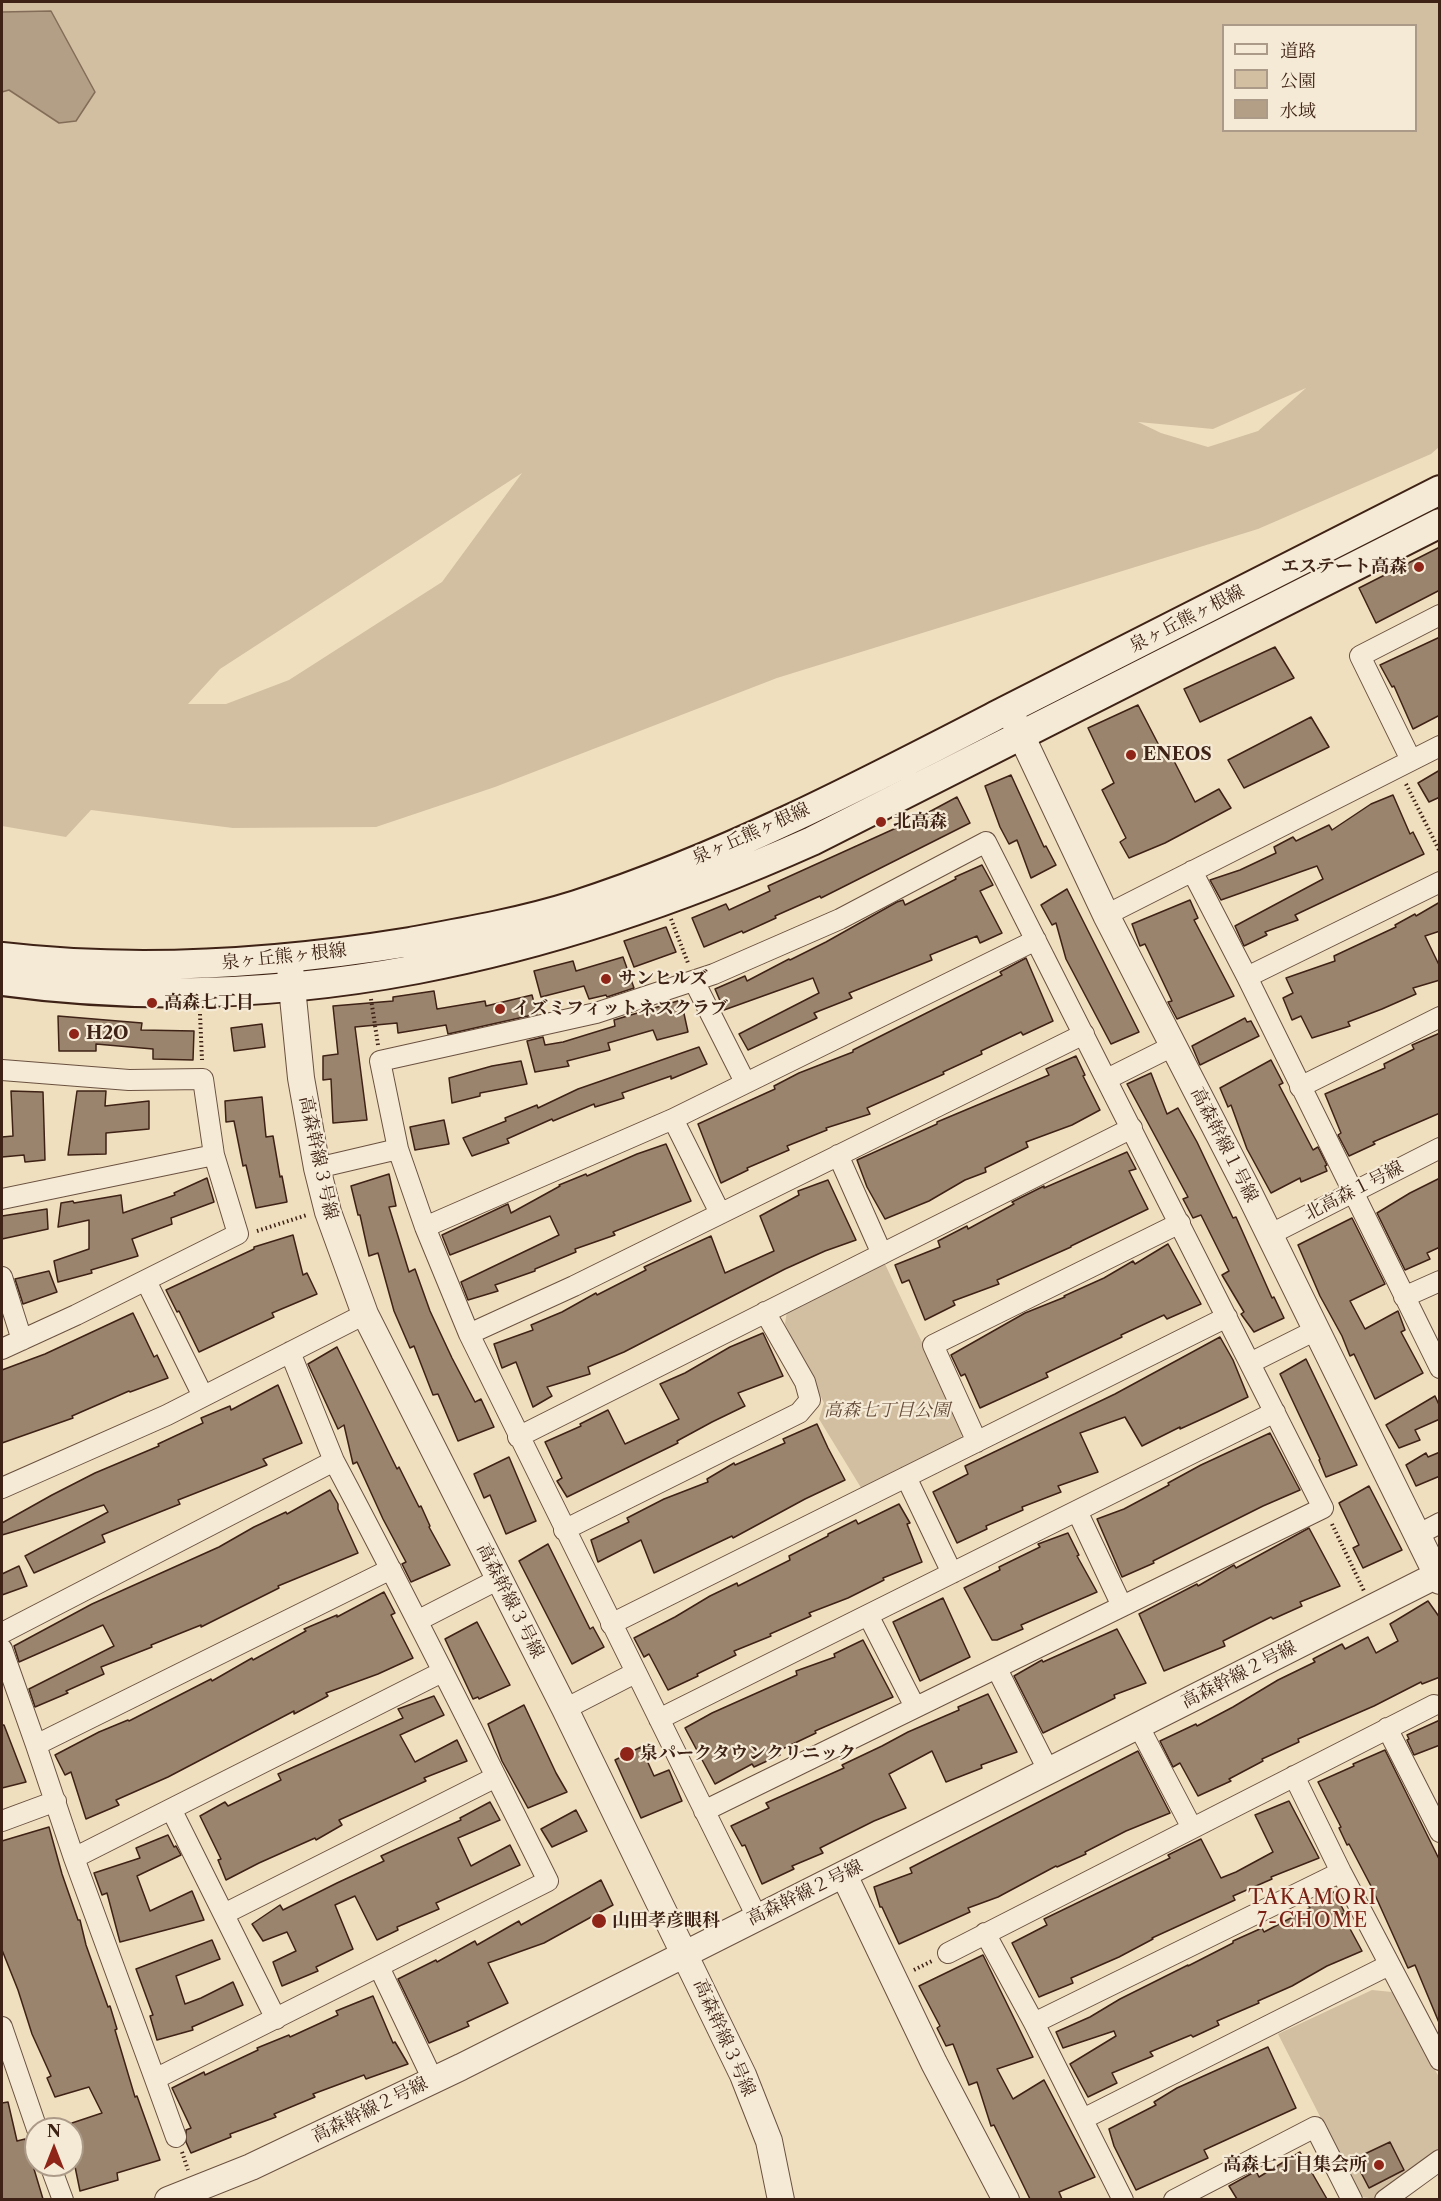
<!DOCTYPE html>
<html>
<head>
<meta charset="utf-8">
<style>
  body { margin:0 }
  #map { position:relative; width:1441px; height:2201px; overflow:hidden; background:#f0dfbf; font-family:"Libre Caslon Text","Noto Serif JP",serif }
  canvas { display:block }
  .frame { position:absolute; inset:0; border:3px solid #3e2215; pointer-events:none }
  .legend { position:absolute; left:1222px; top:24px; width:195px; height:108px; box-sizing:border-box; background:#f5ead5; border:2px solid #ac9a88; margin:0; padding:8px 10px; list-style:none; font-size:18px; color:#3e2215 }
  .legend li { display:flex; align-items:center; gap:12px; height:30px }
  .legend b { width:30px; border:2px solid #ac9a88 }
  .north { position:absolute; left:24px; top:2117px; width:60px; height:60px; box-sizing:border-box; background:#f5ead5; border:2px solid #ac9a88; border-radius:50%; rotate:0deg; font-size:16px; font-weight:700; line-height:24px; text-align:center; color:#3e2215 }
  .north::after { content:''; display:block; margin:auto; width:21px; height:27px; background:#8f2418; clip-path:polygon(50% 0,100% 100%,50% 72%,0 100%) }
</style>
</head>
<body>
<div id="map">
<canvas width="1441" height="2201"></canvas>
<div class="frame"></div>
<ul class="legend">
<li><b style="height:8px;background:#f5ead5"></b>道路</li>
<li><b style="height:16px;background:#d2bfa2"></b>公園</li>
<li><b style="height:16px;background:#b39f85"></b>水域</li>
</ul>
<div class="north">N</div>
</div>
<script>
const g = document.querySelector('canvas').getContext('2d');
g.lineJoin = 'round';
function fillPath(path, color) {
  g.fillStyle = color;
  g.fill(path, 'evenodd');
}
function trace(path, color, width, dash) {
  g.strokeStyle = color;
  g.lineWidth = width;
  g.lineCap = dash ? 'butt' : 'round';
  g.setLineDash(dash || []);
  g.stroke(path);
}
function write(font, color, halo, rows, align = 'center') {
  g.font = font + ' "Libre Caslon Text","Noto Serif JP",serif';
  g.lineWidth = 4.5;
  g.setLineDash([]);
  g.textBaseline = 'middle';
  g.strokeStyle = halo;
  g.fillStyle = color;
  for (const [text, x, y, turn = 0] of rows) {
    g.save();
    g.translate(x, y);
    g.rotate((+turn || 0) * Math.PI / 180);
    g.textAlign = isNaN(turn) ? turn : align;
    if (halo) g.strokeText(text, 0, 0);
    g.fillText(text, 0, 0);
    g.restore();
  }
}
fillPath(new Path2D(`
  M2,2H1439V447L1431,454L1258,529L777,678L495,787L376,827L233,828L91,810L66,837L2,826ZM1224,26H1416V130H1224ZM1306,388L1258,431L1208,447L1161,433L1138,422L1213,429ZM522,473L442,582L289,680L226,704H188L220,669Z
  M885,1264L963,1429L960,1443L863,1491L819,1419L824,1403L785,1324L787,1310Z
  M1372,1990L1392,1992L1439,2077V2152L1377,2199L1361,2197L1278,2034Z`), '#d2bfa2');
const water = new Path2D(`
  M51,11L95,92L76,121L59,123L9,90L2,92V12Z`);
fillPath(water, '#b39f85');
trace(water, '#846d58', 1.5);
const building = new Path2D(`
  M1440,547V590L1376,623L1359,588Z
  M1440,637V715L1413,729L1394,686L1392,687L1380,665Z
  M1275,647L1294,678L1200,722L1184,689Z
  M1138,705L1165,757L1171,755L1195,802L1219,789L1231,808L1165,843L1129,858L1120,842L1126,838L1102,790L1114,783L1088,728Z
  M1311,717L1329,747L1244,788L1228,760Z
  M1440,770V797L1429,802L1418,783Z
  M1011,775L1044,847L1046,846L1056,865L1031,878L1017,840L1009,844L1000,827L985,786Z
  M1393,795L1410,834L1413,832L1424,854L1295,915L1298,920L1265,932L1267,935L1244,946L1235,926L1323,879L1317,866L1221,900L1210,880L1240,870L1276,853L1274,847L1293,837L1296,841L1329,825L1332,830L1371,804Z
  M957,797L970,823L821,898L820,896L775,916L776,918L743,933L742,931L704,947L692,918L726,904L729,910L770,891L768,886L916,819Z
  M982,865L993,885L980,891L1002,933L980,943L977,936L930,955L932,960L849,993L852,998L814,1013L817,1018L748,1050L739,1034L819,993L813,978L724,1010L715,989L745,976L747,981L789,959L790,960L826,942L897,902L903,900L905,905L956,879L955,877Z
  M1067,889L1139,1032L1111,1044L1066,959L1056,923L1052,925L1041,905Z
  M1190,900L1198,918L1194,920L1234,996L1177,1019L1168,1002L1172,1001L1145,944L1140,946L1132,924Z
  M1440,902V931L1425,936L1440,967V980L1413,988L1416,994L1382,1009L1348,1022L1350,1026L1312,1038L1301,1016L1292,1020L1283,998L1293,993L1286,978L1335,961L1334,956L1396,927L1395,925L1415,914L1416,916Z
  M666,927L676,952L634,967L624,941Z
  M623,957L634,988L607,997L606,995L589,999L584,986L541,997L534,971L573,961L576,971Z
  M1026,958L1053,1021L1023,1035L1021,1032L981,1051L982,1054L943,1072L944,1074L867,1108L870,1114L826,1128L827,1130L787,1146L789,1150L747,1168L748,1170L721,1183L698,1124L775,1089L774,1086L799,1073L853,1052V1050L1002,975L1000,972Z
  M434,991L437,1009L485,1001L486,1006L532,995L537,1014L448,1034L446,1025L398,1033L397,1023L355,1027L367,1120L333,1123L331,1079L323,1080V1056L338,1054L333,1006L393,1001V997Z
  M681,1000L688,1032L657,1040L653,1030L608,1043L610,1050L567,1061L569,1066L535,1072L527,1041L543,1037L545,1045L563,1042L615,1026L614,1020Z
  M58,1016L142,1023L141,1030L194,1031L193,1060L153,1059V1049L96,1044V1051H59Z
  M1245,1018L1247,1022L1251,1021L1259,1036L1200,1065L1192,1046Z
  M262,1024L265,1047L234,1051L231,1028Z
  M1440,1033V1113L1373,1142L1375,1144L1349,1156L1338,1135L1341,1133L1325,1094L1385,1068L1384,1064L1414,1049L1412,1045Z
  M699,1047L707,1064L671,1079V1076L622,1093L624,1098L595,1107L594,1104L553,1121L552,1119L507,1139L509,1143L472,1156L463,1138L506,1121L505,1118L537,1105L538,1108L578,1089Z
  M1076,1056L1085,1075L1083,1076L1100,1110L1072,1125L1026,1142L1028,1147L985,1168L986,1172L965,1180L929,1201L885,1219L867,1187L857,1160L937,1124V1122L1049,1075L1046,1069Z
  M1271,1060L1283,1083L1279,1085L1313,1150L1318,1147L1327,1165L1325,1166L1327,1171L1301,1182L1300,1178L1271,1193L1247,1149L1231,1105L1228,1107L1220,1088Z
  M521,1061L527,1084L480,1093V1096L452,1103L449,1078L492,1066Z
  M1151,1073L1167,1114L1178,1108L1197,1142L1233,1218L1236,1217L1272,1298L1274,1297L1284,1318L1254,1332L1241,1314L1244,1312L1222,1275L1229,1271L1201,1215L1193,1218L1183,1199L1188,1197L1127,1084Z
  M11,1091L43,1092L45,1160L25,1162L24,1155L2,1157V1137L13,1136Z
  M77,1091H106L105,1106L149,1101V1129L106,1133V1154L68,1155Z
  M262,1097L266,1137L273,1136L280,1177L282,1176L287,1202L256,1208L246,1165L243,1166L234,1121L226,1122L225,1101Z
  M444,1120L449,1144L415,1150L410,1127Z
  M666,1144L691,1201L613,1232L615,1235L575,1249L576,1252L535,1269V1271L495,1285L498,1291L468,1300L461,1282L559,1235L550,1216L450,1255L442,1235L508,1204L511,1213L560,1186L559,1185L586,1174L587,1176L637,1154Z
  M1127,1152L1136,1169L1129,1171L1148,1209L1071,1246V1247L997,1280L999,1284L953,1301L955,1305L925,1320L909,1280L902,1283L895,1265L940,1247L938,1241L967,1226L968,1229L1014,1204L1012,1202L1044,1186V1188Z
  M389,1174L396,1206L389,1207L409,1272L415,1269L430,1311L452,1358L475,1402L481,1399L494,1427L458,1441L438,1394L433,1395L414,1346L410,1348L394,1311L378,1253L369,1256L360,1215H358L351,1186Z
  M207,1178L214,1202L171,1218L172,1224L132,1239L138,1256L91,1270L92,1273L58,1282L54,1261L89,1249V1220L58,1227L61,1203L73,1201L74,1203L121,1195L123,1213L175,1195L174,1193Z
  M1440,1178V1247L1427,1253L1430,1259L1405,1270L1377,1213L1410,1193Z
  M828,1180L856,1240L825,1251L785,1269L624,1352L588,1367L590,1374L547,1387L552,1396L533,1407L516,1362L502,1368L494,1344L533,1330L531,1325L562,1312L596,1293L597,1295L646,1270L644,1267L711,1236L725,1273L774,1251L760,1216L799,1195L798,1191Z
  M47,1209L48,1229L2,1239V1216Z
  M1352,1218L1385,1284L1350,1301L1365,1329L1398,1311L1405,1330L1401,1332L1423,1373L1375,1399L1354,1354L1350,1356L1342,1336L1320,1296L1298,1245Z
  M293,1235L303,1275L307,1273L317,1294L272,1313L274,1317L199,1352L179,1311L177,1312L166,1290L254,1249V1247Z
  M1168,1244L1201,1304L1167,1319L1164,1315L1121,1335L1122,1337L1046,1373L1048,1377L980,1408L965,1374L961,1376L951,1355L1025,1313L1065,1297L1064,1296L1104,1278L1133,1261L1135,1264Z
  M49,1271L57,1292L23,1304L15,1279Z
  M133,1313L154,1357L157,1355L168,1378L130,1392L129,1391L72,1416L73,1418L2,1443V1370L45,1354Z
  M763,1333L783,1376L738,1393L745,1406L712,1422L677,1441L678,1443L567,1497L557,1481L562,1478L545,1442L581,1426L580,1424L608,1410L625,1444L679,1419L660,1384L685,1373L730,1347Z
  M1220,1337L1233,1360L1248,1397L1217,1412L1180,1429V1427L1142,1446L1125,1417L1080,1433L1098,1472L1058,1486L1061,1492L1022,1507L1023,1510L986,1526L987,1529L957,1543L933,1492L968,1474L965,1466L1115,1394Z
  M337,1347L397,1469L399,1467L419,1507L421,1506L430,1526L429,1527L450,1565L411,1582L402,1564L406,1562L383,1519L357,1462L353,1464L344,1425L338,1429L308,1364Z
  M1306,1359L1357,1465L1326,1477L1319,1460L1320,1459L1280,1374Z
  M278,1385L302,1443L263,1459L267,1465L178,1500L180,1504L102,1535L105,1542L34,1573L25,1556L108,1512L104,1505L2,1535V1523L52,1495L95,1473L159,1446L158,1444L203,1423L201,1418L230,1406L231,1410Z
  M1435,1396L1440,1407V1419L1415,1430L1420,1440L1399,1448L1386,1425Z
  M817,1424L828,1448L845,1480L805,1499L733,1538L732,1536L654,1573L641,1540L598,1562L591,1540L629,1522L627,1518L664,1499L708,1482L707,1479L734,1463L735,1465L785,1443L783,1439Z
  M1270,1433L1300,1490L1263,1506L1153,1561L1154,1563L1122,1577L1097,1519L1124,1509L1169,1485L1168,1483L1201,1465Z
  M1440,1452V1476L1416,1486L1406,1465L1426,1453L1428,1457Z
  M509,1457L536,1521L506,1534L490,1495L484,1498L474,1474Z
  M1369,1486L1402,1550L1363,1568L1353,1548L1359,1545L1339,1503Z
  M330,1490L338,1504V1509L358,1553L278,1586L279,1588L201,1627V1625L151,1645L152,1647L101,1667L104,1674L66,1691L68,1693L35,1707L29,1689L114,1646L103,1625L19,1662L14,1646L92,1604L219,1547L254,1527L286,1512L287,1514Z
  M899,1504L910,1523L907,1524L922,1562L883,1578L884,1580L848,1598L809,1613L811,1616L770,1634L771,1636L734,1651L736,1655L697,1674L698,1676L668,1690L649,1654L644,1657L634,1638L675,1617L710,1596L737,1583L738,1586L790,1560L789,1556L828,1536V1534L856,1520L858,1524Z
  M1309,1528L1340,1586L1300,1602L1302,1606L1273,1619L1271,1617L1223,1641L1225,1646L1164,1671L1139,1614L1197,1584L1198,1586L1234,1565L1236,1568Z
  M1068,1533L1079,1555L1077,1556L1097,1592L1021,1625L1023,1629L997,1640H992L964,1588L1000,1570L999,1567L1040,1547L1038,1544Z
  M548,1544L590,1629L593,1627L604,1647L572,1664L519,1561Z
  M19,1566L27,1586L2,1595V1574Z
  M384,1592L395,1613L391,1615L413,1658L378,1674L326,1693L328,1696L294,1714V1711L168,1777L116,1800L119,1805L86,1819L71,1772L65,1775L55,1755L99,1732L128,1720L129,1721L211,1679L212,1681L252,1658L253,1660L306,1631L304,1629L337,1615V1617Z
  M943,1598L970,1657L920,1681L893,1622Z
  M1428,1601L1440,1618V1677L1422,1684L1421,1682L1374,1706L1298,1739L1299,1742L1262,1759L1263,1761L1229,1779L1231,1781L1198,1796L1180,1763L1173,1767L1160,1741L1196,1724L1197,1726L1233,1707L1278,1680L1315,1662L1313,1659L1342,1644L1345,1649L1368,1637L1376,1653L1398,1641L1390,1624Z
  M477,1622L510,1685L479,1699L478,1697L473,1699L445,1639Z
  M1117,1629L1146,1683L1114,1695L1115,1698L1043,1733L1014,1676L1042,1660L1043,1662Z
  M863,1640L893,1697L815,1731L816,1733L778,1751L780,1755L754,1767L752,1764L715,1784L685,1728L712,1713L797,1675L796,1671L835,1657L834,1654Z
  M988,1694L1017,1752L981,1765L982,1768L946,1782L932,1751L889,1774L906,1808L874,1821L820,1848L823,1853L792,1866L794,1869L762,1884L745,1845L742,1846L731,1826L769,1808L766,1803L844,1768L842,1765L882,1746L908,1732L959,1710L958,1707Z
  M434,1696L444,1715L400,1735L415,1762L457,1740L467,1761L424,1778L426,1781L339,1820L342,1825L316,1840L315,1838L259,1863L226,1880L218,1860L221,1859L200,1816L225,1802L228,1806L281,1780L278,1774L403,1718L398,1709Z
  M524,1705L556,1773L567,1792L528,1808L502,1761L488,1724Z
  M1440,1720V1745L1414,1755L1407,1740L1409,1739L1407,1735Z
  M2,1725H4L26,1782L2,1788Z
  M641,1747L654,1776L669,1770L682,1801L641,1818L615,1760Z
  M1385,1750L1440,1861V2025L1415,1965L1408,1968L1371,1886L1349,1844L1347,1845L1339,1828L1341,1827L1318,1782L1354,1766L1353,1764Z
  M1138,1751L1170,1813L1126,1831L1085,1852L1086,1854L1057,1867L1056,1866L998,1897L968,1908L970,1912L899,1944L882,1907H880L874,1887L912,1873L910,1868Z
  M1289,1801L1319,1858L1271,1877L1272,1879L1233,1896L1235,1900L1152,1938L1153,1939L1119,1957L1071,1978L1073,1983L1039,1997L1012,1943L1047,1925L1044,1919L1170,1858L1168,1855L1201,1839L1221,1878L1236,1872L1273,1852L1255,1815Z
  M490,1802L500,1820L458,1838L471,1866L510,1845L520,1865L436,1903L439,1909L397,1927L398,1930L377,1940L355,1896L335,1905L353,1949L316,1967L318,1971L282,1986L273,1962L296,1951L287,1932L263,1941L252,1924L280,1905L283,1910L337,1883L384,1861L381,1856L461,1820L460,1818Z
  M576,1810L587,1831L552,1847L541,1829Z
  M49,1827L62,1874L78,1920H80L86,1945L108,2007L110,2006L117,2029L115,2030L135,2097L137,2096L160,2160L117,2173L118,2180L80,2191L72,2152V2123L102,2113L89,2087L55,2097L47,2078L51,2076L32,2034L18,1990L2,1950V1841Z
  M168,1835L174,1847L176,1846L181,1855L137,1876L150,1911L192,1891L204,1920L120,1942L107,1893L102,1895L94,1873L140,1858L136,1848Z
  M601,1880L613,1905L544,1943L488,1963L508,2003L467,2022L469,2026L429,2043L398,1979L436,1960L437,1962L475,1941L477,1945L519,1921L521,1925Z
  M1334,1892L1345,1913L1342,1914L1362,1951L1327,1966L1292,1986L1258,2001L1259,2003L1217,2021L1219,2025L1193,2037L1191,2035L1150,2052L1153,2056L1112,2073L1117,2083L1088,2097L1070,2064L1116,2036L1114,2031L1063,2048L1056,2032L1090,2017L1120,1999L1188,1965V1966L1233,1943V1941L1262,1928L1264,1932L1310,1908L1308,1905Z
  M212,1940L220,1959L176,1976L185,2004L201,1998L233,1982L243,2005L192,2027L193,2030L157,2040L150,2016L153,2015L136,1969Z
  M983,1955L1033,2057L997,2069L1013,2099L1044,2080L1095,2177L1059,2192L1062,2199H1030L994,2125L991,2126L977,2082L969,2085L953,2044L946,2046L937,2028L940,2026L919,1986Z
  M373,1996L393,2043L395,2042L408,2064L366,2079L364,2075L313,2094L315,2097L274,2114L276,2117L230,2134L231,2137L191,2153L186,2142V2130L191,2128L172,2088L204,2072L205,2075L258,2050L257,2048L289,2035L290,2037L338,2015L336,2011Z
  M1268,2047L1296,2108L1204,2150L1208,2158L1136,2190L1114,2146L1109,2129L1156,2105L1154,2102L1177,2088Z
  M8,2102L17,2141L25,2139L43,2199H2V2103Z
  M1390,2142L1404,2170L1369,2188L1354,2159Z
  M1300,2152L1327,2199H1237L1229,2186L1256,2171L1259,2177Z`);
fillPath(building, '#9b846d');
trace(building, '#3e2215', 1.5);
const minor = new Path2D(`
  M1411,760L1360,656L1440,615
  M1192,871L1247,977L1440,1368
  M1106,915L1440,746
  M1247,977L1440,882
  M694,981L745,1082
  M2,1070L129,1080L203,1079L214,1155L238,1234L76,1315L2,1349
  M1107,1079L1173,1046
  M1300,1087L1440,1017
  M673,1119L720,1213
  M838,1155L882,1254
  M317,1168L398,1149
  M2,1199L214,1155
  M425,1227L673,1119L1036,940
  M1269,1235L1440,1148
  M2,1277L22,1340
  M146,1281L203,1396
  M1404,1297L1440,1281
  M469,1334L574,1286L1084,1034
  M290,1352L334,1461
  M1250,1363L1316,1330
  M518,1437L1132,1128
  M977,1442L933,1345L1180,1223
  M906,1477L952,1573
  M2,1488L167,1415L365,1314
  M1077,1511L1122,1606
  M564,1530L799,1413L810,1400L805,1382L765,1312
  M1417,1535L1440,1523
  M868,1615L915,1707
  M419,1620L499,1579
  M611,1624L1227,1317
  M2,1633L334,1461C408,1600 478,1740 548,1881L155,2079L74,1858L36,1745L2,1649
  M997,1669L1048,1770
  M565,1709L635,1673
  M659,1719L1275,1412
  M1138,1725L1192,1828
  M1387,1728L1440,1832
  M36,1745L391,1569
  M1294,1776L1341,1872L1440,2060
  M171,1809L276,2019
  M704,1811L1323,1508L986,842L840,919L714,974L596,1013L380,1061L398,1149L425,1227L469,1334L757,1917
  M2,1821L56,1801
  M74,1858L442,1672
  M224,1914L496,1777
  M985,1933L1034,2023L1123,2200
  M948,1953L1434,1705
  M379,1967L433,2080
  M1034,2023L1341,1872
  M2,2027L37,2129
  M155,2079L176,2137
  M1083,2119L1389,1965
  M50,2165L63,2200
  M1174,2200L1315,2127L1352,2200
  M1385,2200L1440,2160`);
const tertiary = new Path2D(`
  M1013,718L1106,915L1247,1189L1440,1581
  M290,967L301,1078L317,1168L328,1212L365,1314L565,1709L743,2075L769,2141L781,2200
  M844,1875L934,2063L1006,2200
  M168,2200L251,2167L461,2067L1437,1575`);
const secondary = new Path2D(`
  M2,957C138,973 274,964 410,942C465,932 522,922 576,905C725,857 866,783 1005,711C1150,637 1295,564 1440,490
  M2,981C288,1020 552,957 812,841L1440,523`);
trace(minor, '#6a5140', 22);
trace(tertiary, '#6a5140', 28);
trace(secondary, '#3e2215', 32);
trace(new Path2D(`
  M1406,784L1440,852
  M671,919L688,963
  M371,999L378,1045
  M200,1014L202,1060
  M257,1231L307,1215
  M1332,1524L1364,1591
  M914,1970L934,1960
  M182,2152L188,2170`), '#3e2215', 4, [1.5, 3]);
trace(minor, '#f5ead5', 20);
trace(tertiary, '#f5ead5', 26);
trace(secondary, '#f5ead5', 28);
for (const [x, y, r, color] of [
  [1419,567,6,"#8f2418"],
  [1131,755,6,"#8f2418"],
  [881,822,6,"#8f2418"],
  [606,979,6,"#8f2418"],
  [152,1003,6,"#8f2418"],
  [500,1009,6,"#8f2418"],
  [74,1034,6,"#8f2418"],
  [627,1754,8,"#8f2418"],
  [599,1921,8,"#8f2418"],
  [1379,2165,6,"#8f2418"]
]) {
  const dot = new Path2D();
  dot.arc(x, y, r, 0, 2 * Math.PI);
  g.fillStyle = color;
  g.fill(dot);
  trace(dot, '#f5ead5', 2);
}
write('bold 18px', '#3e2215', '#f5ead5', [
  ["エステート高森",1407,567,"right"],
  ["ENEOS",1143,755],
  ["北高森",893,822],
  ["サンヒルズ",618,979],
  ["高森七丁目",164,1003],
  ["イズミフィットネスクラブ",512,1009],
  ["H2O",86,1034],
  ["泉パークタウンクリニック",640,1754],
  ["山田孝彦眼科",612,1921],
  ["高森七丁目集会所",1367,2165,"right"]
], 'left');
write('18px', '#3e2215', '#f5ead5', [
  ["泉ヶ丘熊ヶ根線",1187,619,-27],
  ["泉ヶ丘熊ヶ根線",751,834,-24],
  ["泉ヶ丘熊ヶ根線",284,957,-6],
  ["高森幹線１号線",1224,1145,63],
  ["高森幹線３号線",318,1158,78],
  ["北高森１号線",1354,1191,-27],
  ["高森幹線３号線",510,1601,63],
  ["高森幹線２号線",1239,1675,-27],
  ["高森幹線２号線",805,1893,-26],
  ["高森幹線３号線",724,2038,66],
  ["高森幹線２号線",370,2110,-26]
]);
write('italic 18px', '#634938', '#f5ead5', [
  ["高森七丁目公園",887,1411]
]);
g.letterSpacing = '1.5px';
write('20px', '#7a1f14', '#f5ead5', [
  ["TAKAMORI",1313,1898],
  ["7-CHOME",1313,1921]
]);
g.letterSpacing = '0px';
</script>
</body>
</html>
